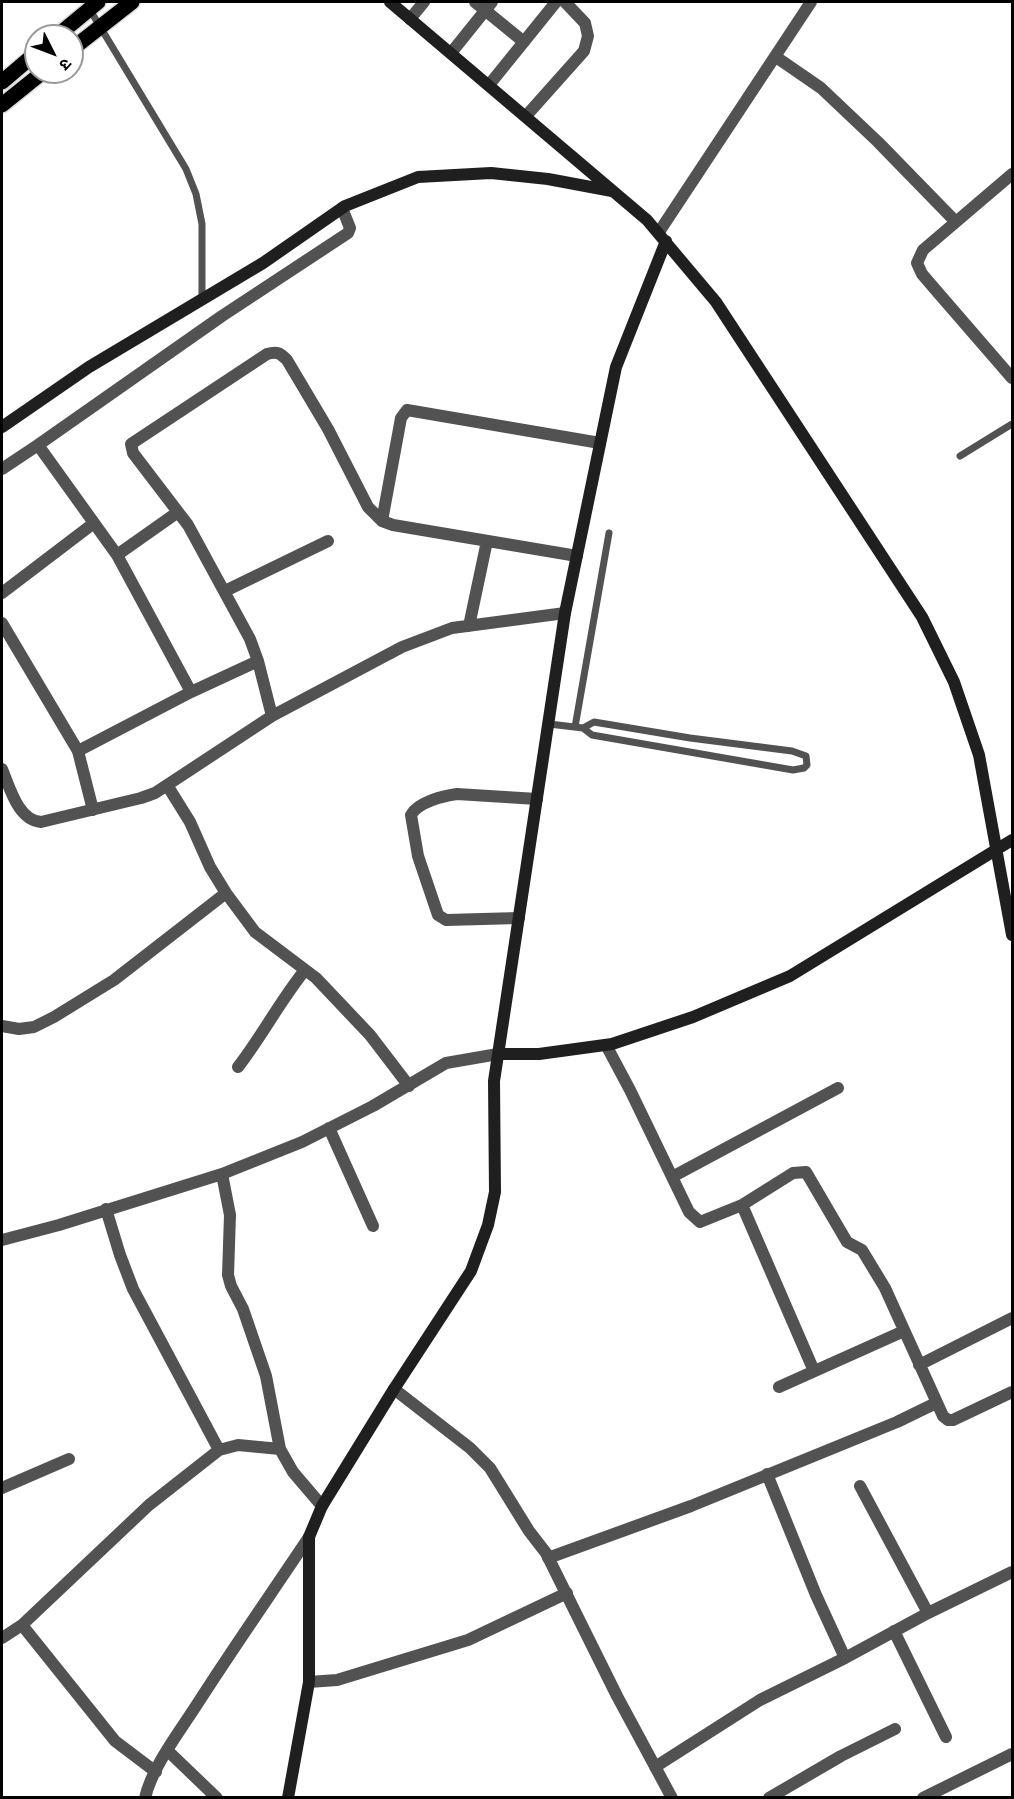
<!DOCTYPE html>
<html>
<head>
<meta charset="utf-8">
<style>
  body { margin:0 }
  #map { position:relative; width:1014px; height:1799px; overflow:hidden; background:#fff; font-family:"PT Sans Narrow","Noto Sans Devanagari",sans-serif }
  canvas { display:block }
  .frame { position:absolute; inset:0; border:3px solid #000; pointer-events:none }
  .north { position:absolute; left:24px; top:24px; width:60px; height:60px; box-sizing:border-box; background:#fff; border:2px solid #999; border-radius:50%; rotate:132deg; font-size:16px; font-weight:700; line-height:24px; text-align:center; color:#000 }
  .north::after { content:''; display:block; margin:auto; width:21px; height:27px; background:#000; clip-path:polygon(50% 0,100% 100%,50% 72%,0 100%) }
</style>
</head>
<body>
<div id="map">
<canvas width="1014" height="1799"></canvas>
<div class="frame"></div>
<div class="north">उ</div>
</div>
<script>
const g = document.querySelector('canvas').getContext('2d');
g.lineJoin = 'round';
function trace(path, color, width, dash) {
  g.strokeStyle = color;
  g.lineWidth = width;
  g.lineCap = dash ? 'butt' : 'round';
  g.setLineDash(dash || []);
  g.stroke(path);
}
const primary = new Path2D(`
  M57,36L98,2
  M72,49L132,2
  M2,82L36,53
  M2,105L43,72`);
trace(primary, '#dbdbdb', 18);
trace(new Path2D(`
  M90,10L186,169L196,194L202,224V299
  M960,456L1012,424
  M549,724L583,728L592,735L793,770L804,768L807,765L806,756L792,751L690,738L594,722L583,728
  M575,727L609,533`), '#525252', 7);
trace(new Path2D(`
  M475,2L524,42
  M410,19L424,2
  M451,53L492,2
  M776,57L821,88L878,142L955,221
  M489,85L556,2
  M526,116L584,51L588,36L585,23L565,2
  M1012,174L923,250L917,263L922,274L934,288L1012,378
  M659,232L811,2
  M38,445L222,316L348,233L350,228L342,208
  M2,469L38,445L117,555L191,692L78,751
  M178,512L133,453L131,444L267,354C277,351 280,353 287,360L328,429L368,507L382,521L393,525L577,556
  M382,521L401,418L407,410L600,443
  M117,555L178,512L188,525L250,639L258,661L272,716
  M225,591L328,541
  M2,593L94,523
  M2,623L78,751L93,810
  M469,626L487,541
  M191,692L258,661
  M2,769C10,788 18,820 41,822L141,798L155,793L272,716L402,647L452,628L565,613
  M167,785L190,822L210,867L226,893L255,932L316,978L370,1035L409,1086
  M519,918L446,920L438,915L418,856L411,815C418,802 443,796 457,794L537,799
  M2,1026L19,1029L34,1027L54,1017L114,980L226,893
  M606,1045L630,1090L689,1212L700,1222L742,1205L793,1173L806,1172L847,1242L862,1250L885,1288L943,1416L948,1420H953L1012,1392
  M238,1067C262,1036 280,1001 305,970
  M329,1128L373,1226
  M222,1174L230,1215L228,1275L231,1286L243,1309L266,1376L280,1449L293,1472L322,1506
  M672,1177L838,1088
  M742,1205L814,1371
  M106,1209L120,1255L133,1289L219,1450
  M2,1240L59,1225L222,1174L302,1142L373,1106L446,1063L498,1054
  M919,1365L1012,1318
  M779,1387L904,1331
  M394,1389L470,1448L490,1468L529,1531L546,1553L617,1696L672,1798
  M767,1474L816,1595L845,1658
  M860,1486L928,1613
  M2,1488L69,1459
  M548,1558L691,1506L897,1422L936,1403
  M22,1625L115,1741L156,1772
  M894,1631L946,1737
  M2,1638L22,1625L149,1505L219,1450L238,1445L280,1449
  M309,1682L337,1680L468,1640L567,1593
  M168,1751L217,1798
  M655,1767L760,1700L845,1658L928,1613L1012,1572
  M145,1798C152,1768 177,1735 194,1709C231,1651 271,1594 309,1537
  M769,1798L841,1756L895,1729
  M923,1798L1012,1754`), '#525252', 12);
trace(new Path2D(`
  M390,2L647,220L716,302L922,617L954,682L979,755L1012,935
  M2,427L89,367L263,263L345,206L418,177L491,173L548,179L612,191
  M498,1054H539L612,1044L693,1017L790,976L1012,840
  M288,1798L309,1682V1537L322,1506L394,1389L471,1271L488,1225L495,1192L494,1081L565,613L616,367L666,241`), '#1f1f1f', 12);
trace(primary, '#000', 15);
</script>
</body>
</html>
